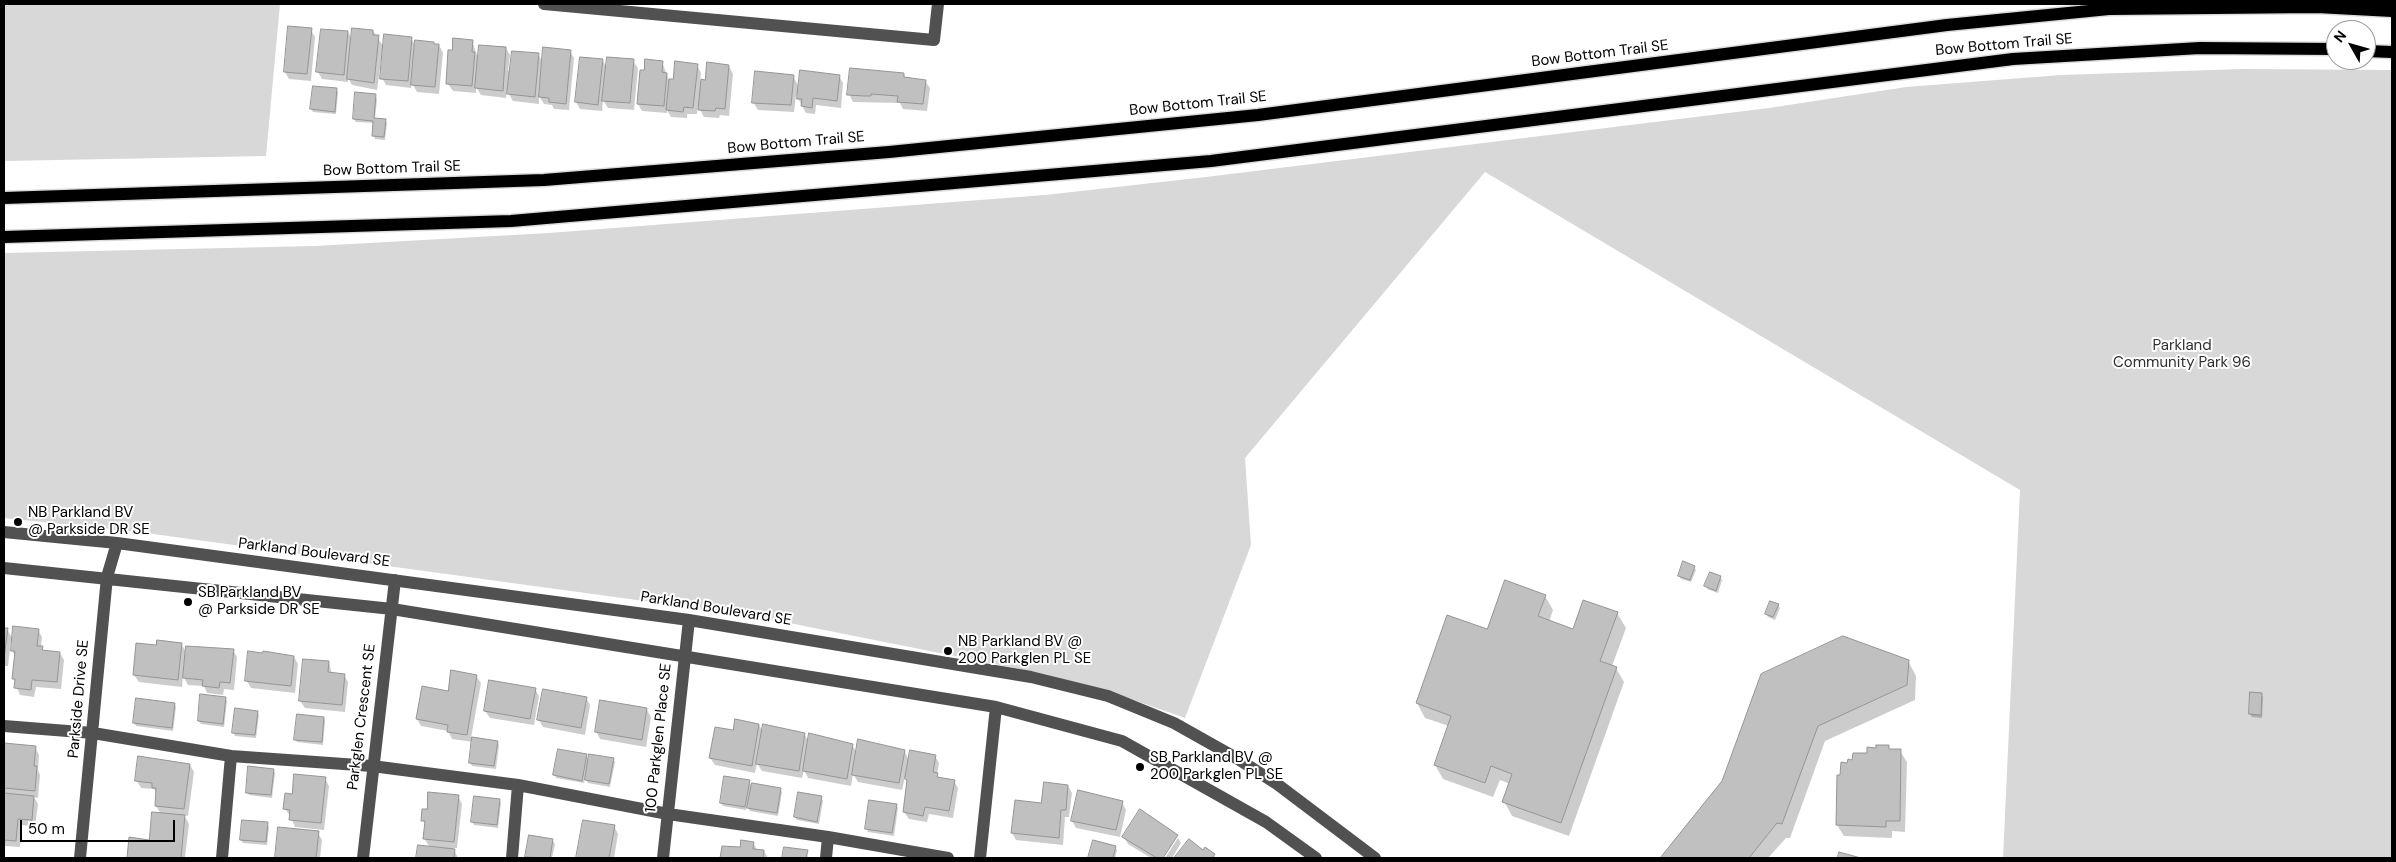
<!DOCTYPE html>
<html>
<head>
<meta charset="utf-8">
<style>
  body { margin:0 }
  #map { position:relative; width:2396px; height:862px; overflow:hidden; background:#fff; font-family:"DM Sans",sans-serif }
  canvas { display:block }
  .frame { position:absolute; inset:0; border:5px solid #000; pointer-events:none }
  .north { position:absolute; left:2326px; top:20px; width:50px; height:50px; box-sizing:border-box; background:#fff; border:1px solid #999; border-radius:50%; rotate:308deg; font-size:14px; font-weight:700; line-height:20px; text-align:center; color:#000 }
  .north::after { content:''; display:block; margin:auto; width:18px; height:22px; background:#000; clip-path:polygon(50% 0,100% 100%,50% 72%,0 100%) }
  .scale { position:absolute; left:20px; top:820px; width:155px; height:22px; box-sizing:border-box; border:2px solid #000; border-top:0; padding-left:6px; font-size:15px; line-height:18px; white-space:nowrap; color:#000; -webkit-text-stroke:4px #fff; paint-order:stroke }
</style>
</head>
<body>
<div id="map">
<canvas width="2396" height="862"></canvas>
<div class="frame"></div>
<div class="north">N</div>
<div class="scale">50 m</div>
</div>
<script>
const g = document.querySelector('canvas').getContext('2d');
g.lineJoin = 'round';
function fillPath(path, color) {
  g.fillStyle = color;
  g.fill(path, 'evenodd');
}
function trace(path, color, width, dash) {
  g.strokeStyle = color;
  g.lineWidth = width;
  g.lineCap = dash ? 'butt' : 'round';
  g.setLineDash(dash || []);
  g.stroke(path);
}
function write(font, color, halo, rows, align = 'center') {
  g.font = font + ' "DM Sans",sans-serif';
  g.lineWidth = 4;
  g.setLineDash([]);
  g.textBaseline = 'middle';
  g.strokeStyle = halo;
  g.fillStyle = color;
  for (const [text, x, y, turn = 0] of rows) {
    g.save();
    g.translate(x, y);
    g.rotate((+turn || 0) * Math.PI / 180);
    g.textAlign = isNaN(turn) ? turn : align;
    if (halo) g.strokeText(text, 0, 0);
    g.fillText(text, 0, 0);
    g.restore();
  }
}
fillPath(new Path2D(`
  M4,4H280L266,156L4,161Z
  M2242,69L2392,70V858H2003L2020,490L1485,172L1245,458L1251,545L1185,718L1111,692L1040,673L754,616L146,533L4,518V253L315,246L549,233L1045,195L1206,177L1769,108L1906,87L2061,75Z`), '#d8d8d8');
fillPath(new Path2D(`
  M311,30L315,37L311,81L289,79L285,72Z
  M373,31L383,46L377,90L352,85L348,78V82L322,79L318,72L348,32L352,40Z
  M411,38L416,47L433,43L439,45L443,53L439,94L417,92L412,83L411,88L386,85L382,78Z
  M472,41L479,61L506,48L510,55L508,71L538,54L543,63L570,51L574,58L569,110L554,109L552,105L544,104L539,96V104L513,101L507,91L506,98L481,95L476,87V93L453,91L448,84Z
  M603,61L607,68L633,61L638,68L634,110L608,108L603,100L602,111L580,109L576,102Z
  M662,62L669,80H674L697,65L701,73L700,81H706L729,66L733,74L729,116L720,115L719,118L704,117L698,106L697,114H687V118L671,117L667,110V113L642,111L638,104L645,72Z
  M903,74L906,79L925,81L930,88L927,111L903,109L900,103L853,102L849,94Z
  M793,76L799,87L839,76L843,83L841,108L816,105L815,114L806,113L796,95L794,112L758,110L753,102Z
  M336,89L338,92L336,114L313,112L311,109Z
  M375,96L377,99L375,119L385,120L387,123L385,140L375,139L374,136L375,123L356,122L354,119Z
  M1694,567L1696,570L1691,582L1681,579L1679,576Z
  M1720,577L1722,580L1718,593L1707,589L1706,586Z
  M1545,596L1553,610L1549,622L1573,630L1617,613L1626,628L1612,666L1616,668L1624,682L1569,836L1512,816L1504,801L1510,784L1500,780L1493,797L1443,779L1435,765L1449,726L1425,718L1417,703L1488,631Z
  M1778,605L1780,608L1775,620L1768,617L1766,614Z
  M4,629H7L13,640L38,630L42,637L41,647L44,651L60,653L64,660L61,689L36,687L34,697L20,695L13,678L15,656L12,651L13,640H11L8,666H4Z
  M181,644L186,652L233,650L237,657L234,690L224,689L223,695L207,693L204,686L188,685L183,676L182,687L139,682L134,675L157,647Z
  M264,654L294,657L298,664L295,693L251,688L247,681Z
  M1908,661L1916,676L1915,700L1825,741L1790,838H1786L1768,858H1661L1723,782Z
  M329,662L332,674L344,675L348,682L345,712L305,708L300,701Z
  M476,676L481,683L471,738L497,742L499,745L496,769L472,766L470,762L473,742L452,739L448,731L421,726L417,719L423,688L449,692Z
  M535,689L539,696L534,725L490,718L485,711Z
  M2261,694L2263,697L2262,718L2252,717L2250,714Z
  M225,698L227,701L224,727L201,724L199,721Z
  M586,698L590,705L585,735L543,727L539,720Z
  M174,704L176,707L173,731L136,726L134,723Z
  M647,710L651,717L646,747L600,739L596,731Z
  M257,712L259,715L256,738L235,736L233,732Z
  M324,718L325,721L323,745L297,742L295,739Z
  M759,725L763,732L804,734L809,742L810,735L833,739L835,742L852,745L857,753L904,751L909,760L935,756L939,763L937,775L940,779L954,781L958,788L953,818L929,814L927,822L909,819L904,812L908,783L905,777L902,790L858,782L853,774L851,786L808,778L804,770L802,778L762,771L757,763L755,773L715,765L710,758L734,732Z
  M4,745L35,747L39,755L38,770L40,775L38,798L34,797L38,804L35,827L22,825L20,847L4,846Z
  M1888,747L1890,750L1900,751L1907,762L1905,832L1892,831V838L1844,836L1837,825L1841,777L1849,764Z
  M586,755L589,761L613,759L615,762L610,787L588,783L585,778L584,783L556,778L555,775Z
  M190,765L194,772L188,816L184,815L189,824L185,858H128L130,839L150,841L161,814L156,806L157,794L154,789L141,788L137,781Z
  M273,770L275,773L272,798L249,795L247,792Z
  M325,779L329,786L324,830L295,827L291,817L285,809L293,795Z
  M749,781L752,787L780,789L782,792L778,816L750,811L747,805L746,810L723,806L721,803Z
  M1068,786L1072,793L1069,817H1065L1063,845L1016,840L1012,833L1042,804Z
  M458,796L462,804L457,848H453L458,858H418L419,846L430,848L424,838L426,825L423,821L428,811Z
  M821,797L823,801L819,824L797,820L795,817Z
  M499,800L501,803L498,828L474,825L472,822Z
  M1122,802L1126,810L1120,837L1076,828L1072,821Z
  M896,805L898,808L894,836L868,832L867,829Z
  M584,821L614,826L618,834L614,858H578Z
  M267,824L269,827L267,845L243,843L241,840Z
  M280,828L318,833L322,840L320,858H277Z
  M1177,836L1162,858H1151L1128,844L1124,837Z
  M1178,838L1181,843L1172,858H1165Z
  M553,841L555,844L552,858H528L526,856Z
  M1190,841L1203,852L1214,855L1216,858H1175Z
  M1094,842L1115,847L1117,850L1115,858H1090Z
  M753,843L758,851H764L768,858H722L723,847L741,849Z
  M785,848L807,852L808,858H783Z`), '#0003');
const building = new Path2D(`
  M288,26L312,28L307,74L284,72Z
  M352,28L373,30V35H379L374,83L347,79Z
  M321,29L348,31L344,75L316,72Z
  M384,34L412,37L408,81L380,79Z
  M453,38L473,40L472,52H475L472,86L446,84L448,50H452Z
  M415,40L434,42V44H439L435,87L411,85Z
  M479,45L506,47L503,91L475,88Z
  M543,47L571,50L566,104L549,102V98L539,97Z
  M512,51L539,53L535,97L507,94Z
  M580,57L603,59L598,105L575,102Z
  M607,57L634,59L630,103L602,101Z
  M645,59L663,61L662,72L667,73L664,106L637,104L640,70H644Z
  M675,61L698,64L693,108L684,107L683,112L666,110L669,79H673Z
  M707,62L729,65L725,109L716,108L715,111L698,110L701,79L705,80Z
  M850,68L904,73V77L926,80L923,104L897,102L898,96L871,94V96H864L847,95Z
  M800,70L840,75L837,101L813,98L812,108L801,106L802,99H797Z
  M755,71L794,75L791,105L752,103Z
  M313,86L337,88L335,112L310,109Z
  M355,92L376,94L374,118L386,119L384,137L372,136L373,121L353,119Z
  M1683,561L1695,566L1690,580L1678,576Z
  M1710,572L1721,576L1716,591L1704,586Z
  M1505,580L1546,595L1538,616L1573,629L1583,600L1618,612L1600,661L1617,667L1561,823L1502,802L1512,774L1491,766L1485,783L1434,765L1451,716L1416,703L1447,615L1487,629Z
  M1770,601L1779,604L1773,617L1765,614Z
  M13,626L39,629L37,646H43L42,650L60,652L57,682L32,680L31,690L14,688L15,679H12L15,651H11Z
  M4,628H8L4,659Z
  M1843,636L1909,660L1907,685L1818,726L1782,824L1777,823L1749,858H1660L1722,781L1761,674Z
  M157,640L182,643L178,680L133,675L136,643L156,645Z
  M186,646L234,649L230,683L220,682L219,688L202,686L203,680L183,678Z
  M248,651L262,653L263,651L294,656L291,686L245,681Z
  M303,659L329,661L328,672L345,674L342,705L299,701Z
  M451,670L477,675L467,735L447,732L448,725L416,719L422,686L448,691Z
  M489,680L536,688L530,719L484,711Z
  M543,689L587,697L581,728L537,720Z
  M2250,692L2262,693L2261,715L2249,714Z
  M200,694L226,697L223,724L198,721Z
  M136,698L175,703L172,728L133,723Z
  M600,700L647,708L642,740L595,732Z
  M235,708L258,711L255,735L232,733Z
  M297,714L324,717L322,742L294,740Z
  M735,719L759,724L752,766L709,758L715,727L733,730Z
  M763,724L805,733L799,771L756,764Z
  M809,733L853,744L847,779L803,771Z
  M472,737L498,741L494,766L469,763Z
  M858,739L905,750L899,783L852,775Z
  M4,743L36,746L34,766H37L35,791L4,788Z
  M1876,745H1889V749H1901L1900,821H1886V827L1836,825L1837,775H1840L1841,762L1847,763L1848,759L1852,760L1853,753H1867V747L1876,748Z
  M558,749L587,754L582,781L553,775Z
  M910,750L936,755L933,772L938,773L937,777L955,780L949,811L925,807L923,816L903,812L907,780L905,779Z
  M589,754L614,758L609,784L585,780Z
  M138,756L190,764L184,809L155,806L156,788H152V783L135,781Z
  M248,766L274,769L271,795L246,793Z
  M294,774L326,777L321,823L289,820L290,810L283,809L285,793L292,794Z
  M724,776L750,780L745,807L720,803Z
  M1044,782L1068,785L1066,810H1061L1059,838L1011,833L1015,800L1041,803Z
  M752,783L781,788L777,813L747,808Z
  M1078,790L1123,801L1116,830L1071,821Z
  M428,792L459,795L454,842L423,839L425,821H421L422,809H427Z
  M798,792L822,796L817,822L794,817Z
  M4,793L34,796L32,820L18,819L16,841L4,840Z
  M474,796L500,799L497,825L471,822Z
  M869,800L897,804L892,833L865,829Z
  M1140,809L1178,835L1163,858H1157L1122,837Z
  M152,812L185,815L181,858H127L129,837L149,840Z
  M242,820L268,822L266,842L240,840Z
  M583,820L615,825L609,858H576Z
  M278,827L319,831L316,858H275Z
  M529,835L553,839L550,858L525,857Z
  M1189,839L1203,850L1205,847L1215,854L1212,858H1174Z
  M741,840L754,842L753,849L764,850L763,858H720L722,846L740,847Z
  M1093,840L1116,846L1113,858H1088Z
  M418,845L455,849L454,858H416Z
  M784,847L808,850L806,858H782Z
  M1839,852L1861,858H1838Z`);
fillPath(building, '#c0c0c0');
trace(building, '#959595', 1);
const major = new Path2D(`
  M2366,51L2392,52
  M4,198L544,180L889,152L1258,115L1947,25L2109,9L2317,7L2392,11
  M4,237L511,221L1211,161L2013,59L2200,48L2336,49`);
trace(major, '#dbdbdb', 15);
trace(new Path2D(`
  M544,4L934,40L938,4
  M4,532L117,543L689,620L1031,677L1108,696L1174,723L1238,759L1277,784L1375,858
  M4,568L392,609L996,707L1122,741L1266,822L1316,858
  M4,726L93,733L231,756L372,766L518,785L668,814L828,837L948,858
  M80,858L107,577L117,543
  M222,858L231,756
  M363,858L395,580
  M512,858L518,785
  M663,858L689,620
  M826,858L828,837
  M980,858L996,707`), '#515151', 12);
trace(major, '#000', 12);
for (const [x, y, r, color] of [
  [18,522,5,"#000"],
  [188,602,5,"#000"],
  [948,651,5,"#000"],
  [1140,767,5,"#000"]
]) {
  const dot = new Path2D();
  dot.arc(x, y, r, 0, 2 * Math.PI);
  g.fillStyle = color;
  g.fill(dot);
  trace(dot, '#fff', 2);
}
write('15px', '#000', '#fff', [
  ["Bow Bottom Trail SE",2004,45,-5],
  ["Bow Bottom Trail SE",1600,54,-7],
  ["Bow Bottom Trail SE",1198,104,-6],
  ["Bow Bottom Trail SE",796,143,-5],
  ["Bow Bottom Trail SE",392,169,-2],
  ["Parkland Boulevard SE",314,553,7],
  ["Parkland Boulevard SE",716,609,9],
  ["Parkside Drive SE",79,699,-85],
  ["Parkglen Crescent SE",362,717,-83],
  ["100 Parkglen Place SE",659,738,-84]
]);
write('15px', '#2f2f2f', '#fff', [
  ["Parkland",2182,346],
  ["Community Park 96",2182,363]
]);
write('15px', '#000', '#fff', [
  ["NB Parkland BV",28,513],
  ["@ Parkside DR SE",28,530],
  ["SB Parkland BV",198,593],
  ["@ Parkside DR SE",198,610],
  ["NB Parkland BV @",958,642],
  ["200 Parkglen PL SE",958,659],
  ["SB Parkland BV @",1150,758],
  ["200 Parkglen PL SE",1150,775]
], 'left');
</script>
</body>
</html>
